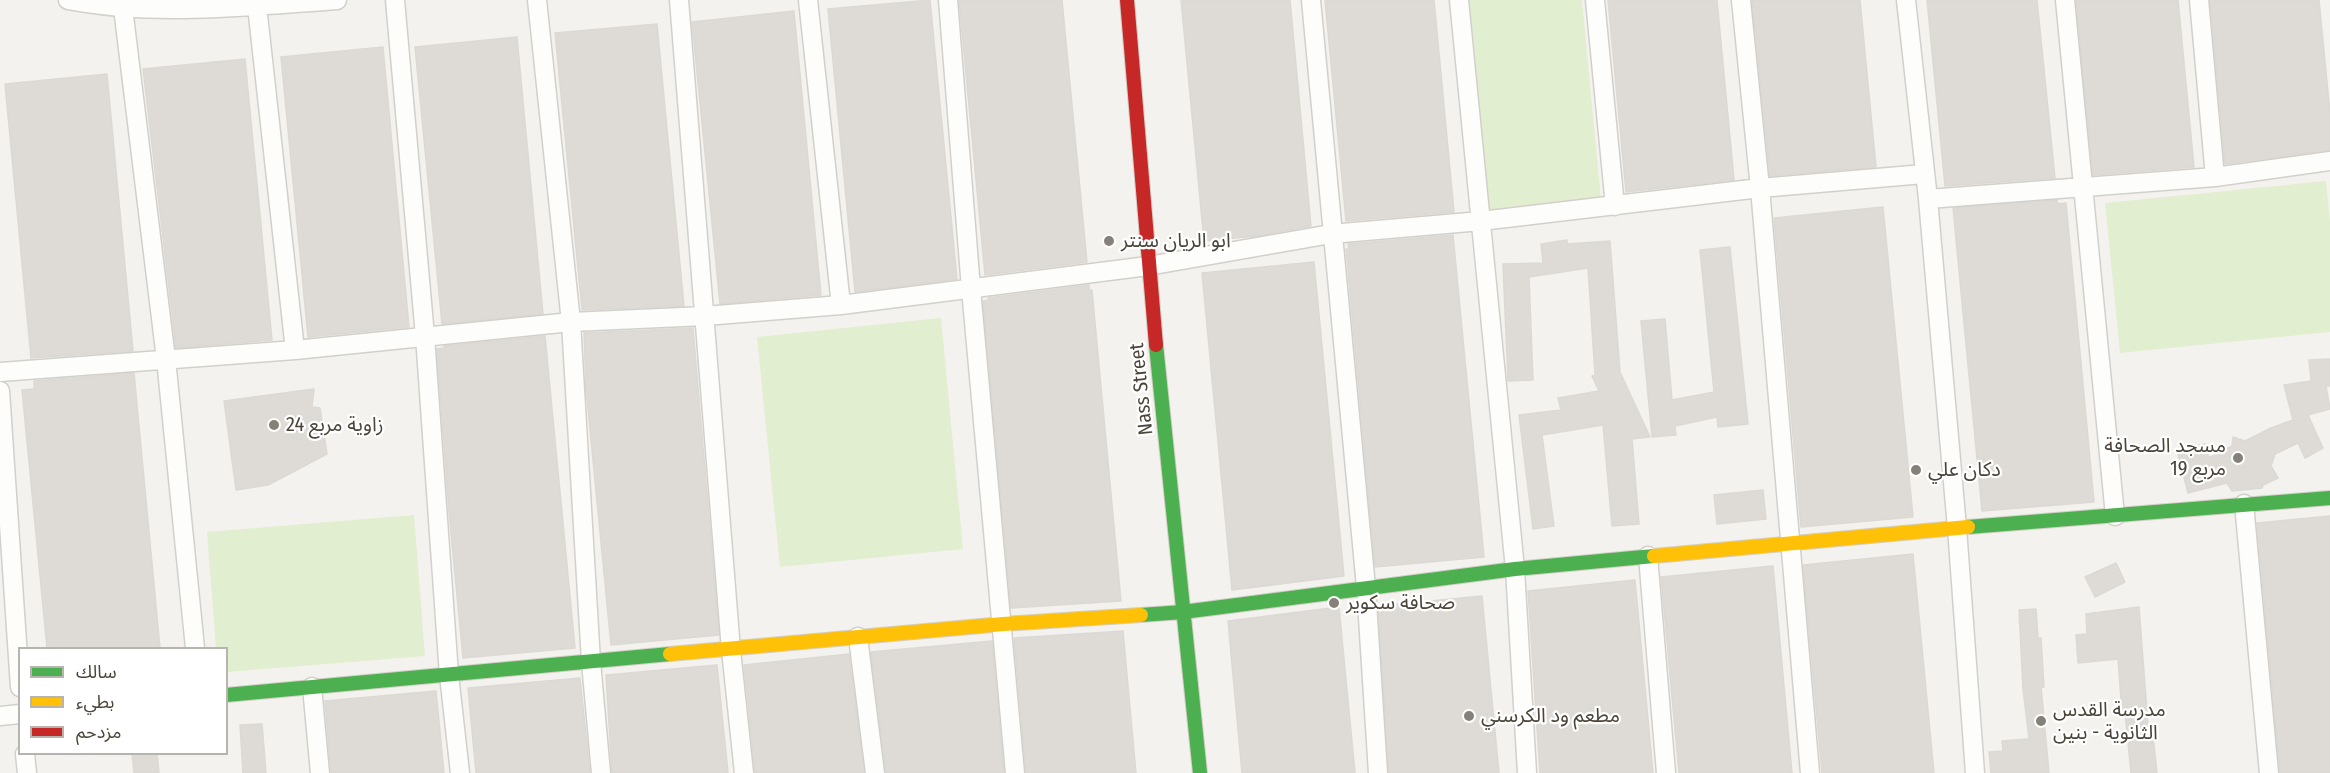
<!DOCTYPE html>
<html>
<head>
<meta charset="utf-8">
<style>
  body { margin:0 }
  #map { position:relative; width:2330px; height:773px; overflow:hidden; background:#f4f2ee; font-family:"Fira Sans Condensed","Noto Sans Arabic",sans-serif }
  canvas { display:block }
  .legend { position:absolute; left:18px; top:647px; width:210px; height:108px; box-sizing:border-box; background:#fff; border:2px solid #b7b4b0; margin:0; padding:8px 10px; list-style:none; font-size:18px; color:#4b4439 }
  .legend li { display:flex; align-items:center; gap:12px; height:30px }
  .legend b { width:30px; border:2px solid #b7b4b0 }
</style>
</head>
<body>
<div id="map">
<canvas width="2330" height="773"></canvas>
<ul class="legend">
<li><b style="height:8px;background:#4caf50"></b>سالك</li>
<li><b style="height:8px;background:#ffc107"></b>بطيء</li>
<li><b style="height:8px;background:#c62828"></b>مزدحم</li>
</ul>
</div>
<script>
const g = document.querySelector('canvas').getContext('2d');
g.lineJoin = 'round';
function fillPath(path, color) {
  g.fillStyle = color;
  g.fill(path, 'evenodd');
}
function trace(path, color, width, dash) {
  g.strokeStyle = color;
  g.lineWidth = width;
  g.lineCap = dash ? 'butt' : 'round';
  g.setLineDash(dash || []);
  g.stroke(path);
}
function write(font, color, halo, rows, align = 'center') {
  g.font = font + ' "Fira Sans Condensed","Noto Sans Arabic",sans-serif';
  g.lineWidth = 4.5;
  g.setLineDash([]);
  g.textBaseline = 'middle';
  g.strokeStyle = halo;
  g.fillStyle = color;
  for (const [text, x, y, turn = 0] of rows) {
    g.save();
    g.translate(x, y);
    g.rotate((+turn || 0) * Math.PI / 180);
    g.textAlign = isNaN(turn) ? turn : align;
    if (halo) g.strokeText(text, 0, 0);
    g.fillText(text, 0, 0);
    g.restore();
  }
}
fillPath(new Path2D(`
  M1465,0H1582L1601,200L1485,211Z
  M2326,181L2330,221V332L2120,353L2105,203Z
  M941,318L963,549L780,567L757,337Z
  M414,515L425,656L227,672L226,648H216L207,532Z`), '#e1eecf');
const building = new Path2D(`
  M930,0L957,279L855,292L828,9Z
  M959,0H1062L1087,262L985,275Z
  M1181,0H1290L1311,226L1256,236L1204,241Z
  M1325,0H1434L1454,212L1346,221Z
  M1608,0H1717L1734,180L1626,192Z
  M1752,0H1860L1876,167L1770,176Z
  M1927,0H2037L2055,178L1945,186Z
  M2076,0H2178L2194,167L2093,175Z
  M2210,0H2319L2330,113V150L2225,164Z
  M794,11L821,295L720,304L692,22Z
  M657,24L684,306L582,310L555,33Z
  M517,37L543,314L442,324L415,47Z
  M383,47L409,327L308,337L281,57Z
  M245,59L272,340L176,348L143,69Z
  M107,74L133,351L31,358L5,84Z
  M2057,200L2058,204L2066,203L2094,502L1982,511L1953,208Z
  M1883,207L1913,517L1801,527L1774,218Z
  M1453,235L1484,557L1375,567L1346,249H1349L1348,244Z
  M1567,240V244L1610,241L1620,372L1650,437L1632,439L1639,524L1612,526L1603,425L1542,435L1554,526L1533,529L1519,415L1561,410L1558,398L1599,391L1592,376L1595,375L1588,268L1529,277L1533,380L1508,381L1503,264L1543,263L1541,244Z
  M1730,247L1748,424L1718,427L1717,417L1675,426L1676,435L1652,437L1641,321L1665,319L1672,400L1714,392L1700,250Z
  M1314,262L1344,576L1232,590L1202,273Z
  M1089,285V290H1092L1121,601L1011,608L983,301L988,300V298Z
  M693,328L719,635L611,645L586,389L584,333Z
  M545,336L575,648L463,658L449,512L437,349L444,348V346Z
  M2330,359V386H2326L2330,409L2308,415L2323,448L2305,458L2298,443L2275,454L2271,466L2278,478L2263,485L2262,488L2232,491L2227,483L2188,493L2177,450L2205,444L2209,458L2232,446L2233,437L2245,441L2271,428L2293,420L2284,385L2311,381L2309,360Z
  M134,373L160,648H47L22,390L34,389V381Z
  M314,389L312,407L320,408L327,454L268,485L236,490L224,401Z
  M1763,490L1766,519L1717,524L1714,495Z
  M2330,516V773H2280L2257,523Z
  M1913,554L1934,773H1822L1803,565Z
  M2116,563L2125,582L2095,597L2085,577Z
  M1773,566L1792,773H1679L1661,577Z
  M1635,580L1653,773H1540L1528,591Z
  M1482,596L1499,773H1389L1378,606Z
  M1339,607L1355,773H1242L1228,621Z
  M2139,607L2148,725H2152L2157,773H2131L2125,713H2122L2118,659L2078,663L2076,635L2087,634L2086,614Z
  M2036,609L2038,638H2041L2044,687H2041L2049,773H1991L1989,752L2003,751L2002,741L2029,739L2023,689L2019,610Z
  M1123,631L1136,773H1026L1014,638Z
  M992,641L1004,773H886L871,652Z
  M849,654L864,773H755L744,665Z
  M717,665L728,773H612L606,675Z
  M580,678L590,773H476L468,688Z
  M436,691L444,773H331L325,701Z
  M262,724L266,773H243L240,725Z
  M132,753H157L159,773H134Z`);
fillPath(building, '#dedbd6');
trace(building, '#dcd9d4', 1.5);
const street = new Path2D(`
  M68,0C156,17 249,6 337,0
  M395,0L425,336L449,675L460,773
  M537,0L571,322L591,662L601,773
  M679,0L731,650L744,773
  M808,0L841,305
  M948,0L971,289L1015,773
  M1311,0L1366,587L1378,773
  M1459,0L1515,569L1527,773
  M1595,0L1615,206
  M1741,0L1760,188L1810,773
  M1906,0L1928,199L1957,528L1975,773
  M2065,0L2115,516
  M2199,0L2215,177
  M257,6L295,350
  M123,8L166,359L195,648
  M1928,199L2215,177L2330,161
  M0,372L295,350L571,322L705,316L841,305L1148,266L1331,234L1481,221L1760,188L1924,174
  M0,391L20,687
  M2244,504L2269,773
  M1648,556L1666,773
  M858,637L875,773
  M312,687L320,773
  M0,716L20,714
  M25,754L27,773`);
const fast = new Path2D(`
  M1156,345L1200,773
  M1968,527L2330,498
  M1141,615L1183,612L1515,569L1654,556
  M226,695L670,654`);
const slow = new Path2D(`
  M1654,556L1968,527
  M670,654L1003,624L1141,615`);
const jam = new Path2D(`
  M1127,0L1156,345`);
trace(street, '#d2d0cb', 21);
trace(fast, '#d3cfc5', 16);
trace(slow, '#d3cfc5', 16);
trace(jam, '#d3cfc5', 16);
trace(street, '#fdfdfc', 18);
trace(fast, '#4caf50', 14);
trace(slow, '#ffc107', 14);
trace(jam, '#c62828', 14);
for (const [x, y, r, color] of [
  [1109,241,6,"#868178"],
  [274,425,6,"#868178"],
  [2238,458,6,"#868178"],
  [1916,470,6,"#868178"],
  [1334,603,6,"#868178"],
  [1469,716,6,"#868178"],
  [2041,721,6,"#868178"]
]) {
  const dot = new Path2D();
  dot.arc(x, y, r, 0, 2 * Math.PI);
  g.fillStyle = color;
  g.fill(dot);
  trace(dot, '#fff', 2);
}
write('20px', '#4b4439', '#fff', [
  ["ابو الريان سنتر",1121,241],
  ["زاوية مربع 24",286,425],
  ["مسجد الصحافة",2226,446,"right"],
  ["مربع 19",2226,469,"right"],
  ["دكان علي",1928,470],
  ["صحافة سكوير",1346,603],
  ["مدرسة القدس",2053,710],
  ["الثانوية - بنين",2053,733],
  ["مطعم ود الكرسني",1481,716]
], 'left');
write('20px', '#4b4439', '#fff', [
  ["Nass Street",1142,389,-96]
]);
</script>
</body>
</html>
